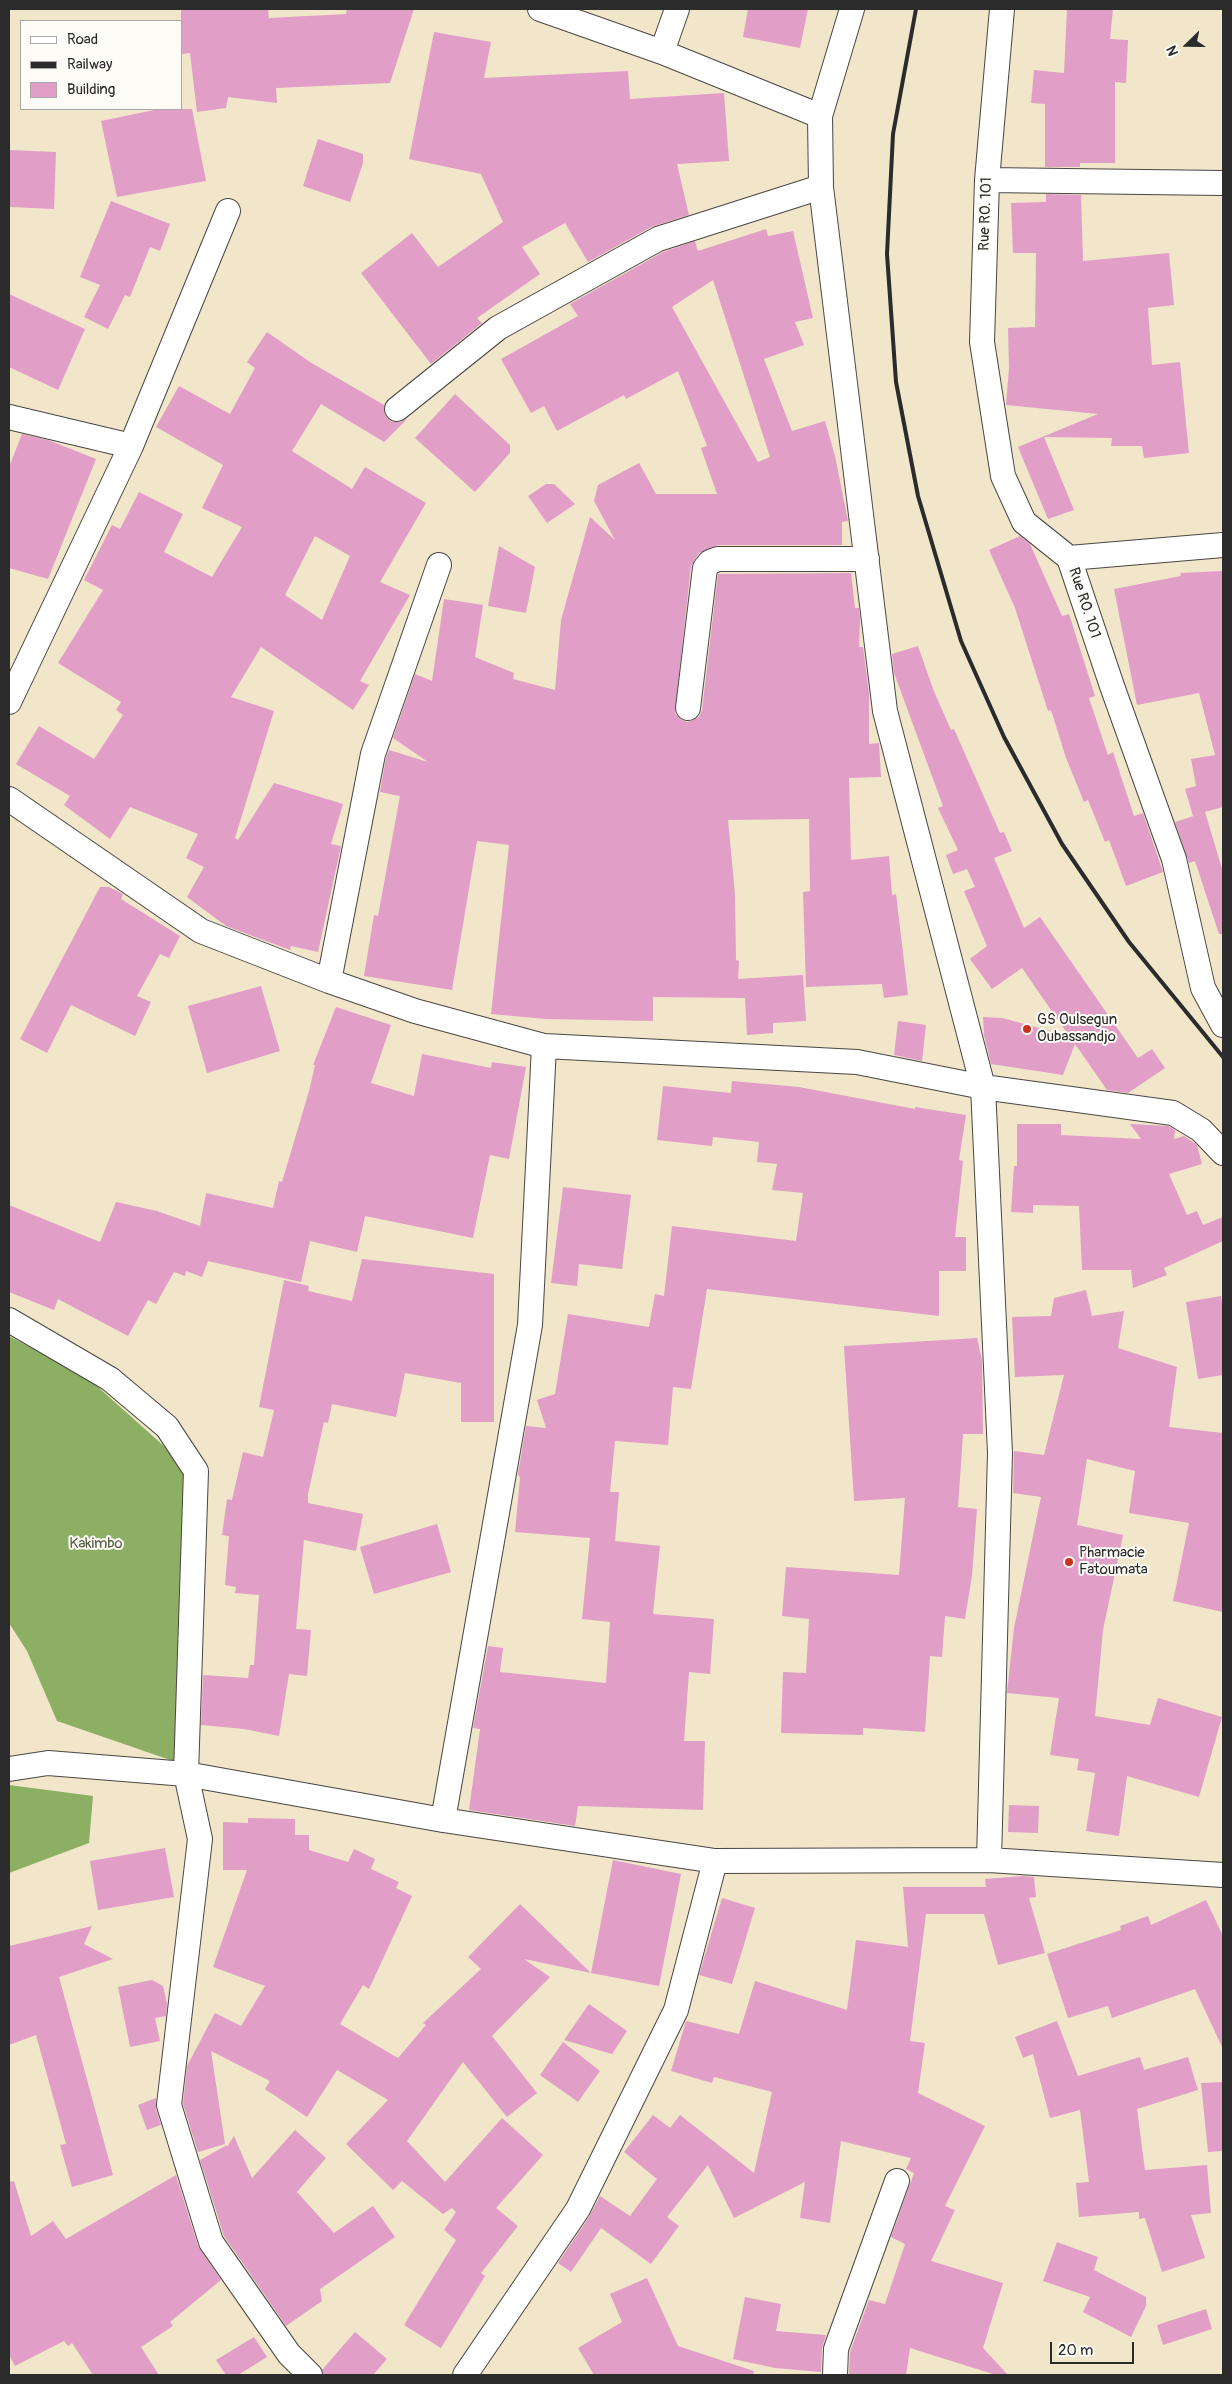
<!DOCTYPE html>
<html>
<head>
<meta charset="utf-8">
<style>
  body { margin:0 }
  #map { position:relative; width:1232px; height:2384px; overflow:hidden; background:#f1e5ca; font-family:Pangolin,sans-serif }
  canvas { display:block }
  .frame { position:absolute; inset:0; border:10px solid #2b2b2b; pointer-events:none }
  .legend { position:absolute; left:20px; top:20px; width:162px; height:90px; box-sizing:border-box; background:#fdfcf7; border:1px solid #a9a8a5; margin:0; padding:6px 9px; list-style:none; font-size:15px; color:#2b2b2b }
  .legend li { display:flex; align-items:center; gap:10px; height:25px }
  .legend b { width:25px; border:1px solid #a9a8a5 }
  .north { position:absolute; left:1162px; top:20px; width:50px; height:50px; -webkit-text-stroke:4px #fdfcf7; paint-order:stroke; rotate:248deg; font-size:14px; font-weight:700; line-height:20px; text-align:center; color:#2b2b2b }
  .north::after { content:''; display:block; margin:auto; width:18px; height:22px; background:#2b2b2b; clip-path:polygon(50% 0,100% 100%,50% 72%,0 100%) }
  .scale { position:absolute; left:1050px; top:2342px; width:84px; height:22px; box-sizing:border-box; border:2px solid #2b2b2b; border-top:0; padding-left:6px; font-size:15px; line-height:18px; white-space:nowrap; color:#2b2b2b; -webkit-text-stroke:4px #fdfcf7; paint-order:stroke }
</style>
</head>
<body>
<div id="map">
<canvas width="1232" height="2384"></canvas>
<div class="frame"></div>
<ul class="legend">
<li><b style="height:6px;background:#fff"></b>Road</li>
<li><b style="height:6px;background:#2b2b2b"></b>Railway</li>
<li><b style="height:14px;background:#e19fc8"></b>Building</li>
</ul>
<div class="north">N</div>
<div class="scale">20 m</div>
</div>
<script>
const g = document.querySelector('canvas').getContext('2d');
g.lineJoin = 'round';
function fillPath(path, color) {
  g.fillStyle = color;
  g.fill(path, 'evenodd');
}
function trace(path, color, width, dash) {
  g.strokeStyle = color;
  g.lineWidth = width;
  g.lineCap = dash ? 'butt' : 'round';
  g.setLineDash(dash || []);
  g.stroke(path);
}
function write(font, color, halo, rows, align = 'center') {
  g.font = font + ' Pangolin,sans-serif';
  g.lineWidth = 4;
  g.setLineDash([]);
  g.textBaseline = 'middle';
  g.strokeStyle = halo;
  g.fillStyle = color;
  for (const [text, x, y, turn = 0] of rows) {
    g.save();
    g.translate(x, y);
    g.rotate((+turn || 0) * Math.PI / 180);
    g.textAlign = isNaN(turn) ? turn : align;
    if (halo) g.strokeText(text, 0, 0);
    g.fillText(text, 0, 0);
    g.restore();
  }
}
fillPath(new Path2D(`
  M9,1336L89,1379L184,1464L179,1763L57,1721L27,1651L9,1623Z
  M9,1785L93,1796L89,1843L9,1873Z`), '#8daf63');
fillPath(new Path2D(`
  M181,9H268L269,18L346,14L347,9H414L390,83L276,88L277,103L228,97L226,108L197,112L190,53L181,54Z
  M748,9H808L800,48L743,37Z
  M1067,9H1113L1110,39L1128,40L1126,83L1115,82V163H1080V167H1045V104L1031,103L1034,70L1064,73Z
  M434,32L491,42L484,78L628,71L630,99L724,93L729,161L677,164L689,215L651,227L588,262L565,223L522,247L540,274L477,318L482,323L431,364L361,273L412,233L438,267L503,222L481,174L409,159Z
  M159,109H192L206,181L117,197L101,121Z
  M318,139L363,154V163L350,202L303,186Z
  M9,150L56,152L54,209L9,207Z
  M1046,194L1081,195L1083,261L1169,253L1174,305L1148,308L1152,365L1180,362L1189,453L1144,458L1142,446H1111L1112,438L1044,437L1074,510L1048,519L1018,447L1098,414L1006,405L1009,368L1008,328L1035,327L1036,253H1013L1011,203L1046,202Z
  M111,201L170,224L160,251L150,247L130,297L125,295L108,329L84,317L100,285L80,277Z
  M766,229L768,236L793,231L813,318L795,322L804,345L764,359L792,431L825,421L835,456L848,521L842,522V545H718L699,553L691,566L675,713L680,719L687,722L699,717L702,710L718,574L851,573L855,608H859L860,619L859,647H863L869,693V744L879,743L881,777L849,778L851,860L889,856L892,895L896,894L908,995L884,998L882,984L806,987L803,892L810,891L809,819L728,820L735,894L736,960L739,961L738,979L803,975L806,1021L773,1023V1033L747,1035L745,998L653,997V1021L546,1019L491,1014L509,845L477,841L452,990L364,976L374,915L378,916L400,796L380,792L386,758L389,750L428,762L393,738L415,674L432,681L444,599L483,605L475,657L514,673L513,679L555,690L561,620L590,517L615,540L594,501L598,485L639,463L656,494H717L701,448L707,446L678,371L626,399L624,395L557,431L544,406L531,413L501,359L578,316L570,304L663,252L695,241L698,251ZM713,280L770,457L758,462L672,307Z
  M9,294L85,329L58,390L9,367Z
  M267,332L310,362L384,405L386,417L392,422H400L407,419L384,442L321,404L292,451L352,489L365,467L426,503L380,582L410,595L360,681L369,685L353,710L261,647L231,697L274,711L235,838L238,840L274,783L343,804L331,844L341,846L318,952L291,946L290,950L226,926L187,897L204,867L186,858L198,834L130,807L110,839L64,805L70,796L16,764L39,726L94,759L123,715L116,710L121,702L58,663L103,590L84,580L112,525L120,529L139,492L183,514L164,552L212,577L242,527L202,508L223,465L156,427L179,386L230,414L255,368L247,362ZM315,536L350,556L322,620L285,595Z
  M455,394L510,445V453L475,492L415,438Z
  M22,434L48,440L96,459L48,579L9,568V467Z
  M546,484H554L575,504L547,523L528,496Z
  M1020,536L1030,544L1062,616L1069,614L1095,696L1089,698L1108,755L1113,752L1134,816L1143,813L1163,872L1126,886L1109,840L1105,842L1088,800L1084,802L1066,758L1051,710L1048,711L1015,608L989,550Z
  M499,546L535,567L526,613L488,606Z
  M1223,571V807L1205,812L1223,872V934H1219L1195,861L1189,863L1175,822L1200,814L1193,816L1185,789L1196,786L1191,759L1215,755L1199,693L1137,705L1114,589L1181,576L1180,573Z
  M918,646L933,689L947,721L951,730L954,729L1000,833L1004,832L1012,851L994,858L1024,928L1040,917L1138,1058L1152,1049L1165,1068L1128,1093L1107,1090L1075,1044L1063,1075L991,1064L984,1035L983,1017L1002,1018L1069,1036L1022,968L992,989L970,959L987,946L964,891L975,887L967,869L953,874L946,855L958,850L938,808L943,806L894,673L892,654Z
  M100,887H109L123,894L121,899L180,936L169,958L160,954L137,996L151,1002L135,1036L71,1005L47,1053L20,1039Z
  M261,986L280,1051L207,1073L188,1006Z
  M336,1007L391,1025L371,1083L414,1096L422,1054L491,1068L492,1062L526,1067L509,1159L490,1155L473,1238L365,1216L357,1252L310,1241L301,1282L208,1261L202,1277L186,1271L185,1276L174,1272L156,1304L148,1300L128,1336L58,1299L54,1310L9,1292V1205L100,1242L116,1202L157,1211L200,1226L206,1193L273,1208L279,1181L282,1182L309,1091L315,1065H313Z
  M898,1021L926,1025L922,1061L894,1055Z
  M732,1081L799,1087L915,1109V1107L966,1115L959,1160L963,1161L955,1237H966V1271H939V1316L707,1289L691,1389L673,1387L668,1445L615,1441L610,1492H619L615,1541L660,1546L653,1614L714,1619L710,1674L689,1672L684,1741H705L703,1810L578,1806L575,1826L469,1810L480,1729L473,1728L488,1646L503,1648L500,1672L606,1683L610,1622L582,1619L590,1538L515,1532L520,1478L518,1474L526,1426L546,1428L537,1400L555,1394L568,1314L649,1327L655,1294L664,1296L672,1226L796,1241L803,1193L772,1190L777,1164L757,1162L759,1142L713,1137L712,1146L657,1140L663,1086L731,1093Z
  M1017,1124H1061V1135L1141,1139L1130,1124L1168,1126L1175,1130L1174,1139L1184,1136L1197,1145L1202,1164L1169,1174L1187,1215L1197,1211L1203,1225L1223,1217V1241L1164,1268L1167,1275L1133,1288L1131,1270H1082L1079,1206L1033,1205V1213L1011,1212L1014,1166H1017Z
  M563,1187L631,1195L622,1269L579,1264L577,1286L551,1283Z
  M362,1259L494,1274V1422H461V1383L405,1373L396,1417L332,1404L328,1423L324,1422L308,1494V1503L363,1514L356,1551L304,1540L296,1629L311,1630L307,1676L289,1674L279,1736L244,1729L201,1725L203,1675L248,1678L250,1665H254L259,1595L235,1593L236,1587L225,1585L229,1536L222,1535L227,1499L232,1500L243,1452L263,1457L274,1410L259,1407L284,1280L309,1286L308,1291L352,1301Z
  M1086,1290L1092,1316L1124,1311L1118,1348L1177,1367L1169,1427L1223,1433V1612L1173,1601L1189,1523L1129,1513L1135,1471L1087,1459L1077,1525L1123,1535L1103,1630L1095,1716L1150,1725L1158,1698L1222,1717L1199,1797L1127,1776L1119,1836L1086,1831L1095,1773L1077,1770L1079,1759L1050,1755L1059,1698L1007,1693L1014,1628L1041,1497L1013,1493L1014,1451L1044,1455L1064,1375L1015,1377L1012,1317L1051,1316L1054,1298Z
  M1221,1296L1223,1310V1375L1198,1379L1186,1302Z
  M977,1338L982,1360L983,1434H963L958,1507L977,1509L972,1575L965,1619L945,1616L942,1657L930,1656L925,1732L863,1728V1735L781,1733L783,1672L806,1673L809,1619L782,1616L786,1567L899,1575L905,1498L854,1501L844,1346Z
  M437,1524L451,1572L374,1594L360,1547Z
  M1009,1805L1039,1806L1038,1833L1008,1832Z
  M248,1818L295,1819V1835H309V1850L348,1862L354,1849L375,1859L371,1869L399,1882L396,1888L412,1896L369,1989L363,1985L340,2024L398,2058L426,2025L423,2023L481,1969L468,1957L520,1904L591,1973L524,1959L550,1977L492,2036L537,2093L507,2117L463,2062L407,2141L445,2182L502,2118L543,2155L496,2208L518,2226L481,2273L485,2276L441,2348L404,2325L456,2240L444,2230L456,2212L452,2208L443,2214L402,2181L393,2190L346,2144L388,2100L337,2070L307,2117L265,2089L270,2081L211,2051L225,2144L198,2152L183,2104L187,2066L215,2013L241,2026L265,1986L213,1967L247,1870H223V1822L248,1823Z
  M165,1848L174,1897L98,1910L90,1861Z
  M613,1860L681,1874L659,1986L591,1973Z
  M1023,1876L1034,1877L1036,1897L1029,1898L1045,1953L998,1965L984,1914H926L910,2041L925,2043L918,2093L985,2126L945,2206L955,2210L931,2261L1003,2283L983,2348L1008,2375H996L910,2348L906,2375H849L850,2352L869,2300L885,2304L905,2244L891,2237L914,2173L906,2169L911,2158L841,2141L830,2223L800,2218L805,2182L734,2218L708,2165L667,2217L679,2226L651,2264L601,2228L571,2272L558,2263L589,2217L600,2196L630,2216L657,2179L624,2152L653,2115L670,2128L680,2115L754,2173L772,2092L714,2077L712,2083L671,2071L686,2021L739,2034L755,1981L847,2010L856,1940L908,1947L903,1887H986L985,1879Z
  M722,1898L755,1908L732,1984L699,1975Z
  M1206,1900L1223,1936V2049L1195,1989L1112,2018L1108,2006L1068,2018L1047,1954L1121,1930L1120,1926L1148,1916L1151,1925Z
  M92,1926L84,1944L113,1959L59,1977L113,2175L72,2187L60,2145L66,2144L36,2035L9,2045V1946Z
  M152,1980L163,1986L167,2004L166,2016L155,2018L160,2041L130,2047L118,1987Z
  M589,2004L627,2031L612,2054L564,2040Z
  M1057,2021L1078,2076L1140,2057L1144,2070L1188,2057L1198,2090L1137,2109L1145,2170L1207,2165L1211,2213L1191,2215L1205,2258L1162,2272L1145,2218L1139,2219V2212L1079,2217L1076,2183L1089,2182L1080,2110L1050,2118L1033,2054L1023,2058L1015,2037Z
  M563,2042L600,2071L578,2102L540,2075Z
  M1223,2082V2151L1208,2152L1201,2083Z
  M156,2098V2109L161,2125L147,2130L138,2105Z
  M295,2130L326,2158L297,2192L334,2233L373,2206L395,2237L320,2289L322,2301L286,2326L224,2236L200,2160L227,2145V2147L234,2136L252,2178Z
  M176,2175L198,2246L221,2280L170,2322L173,2326L141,2347L159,2375H93L72,2343L68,2346L64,2341L15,2366L9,2355V2182L14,2181L31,2236L53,2221L66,2239Z
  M1057,2242L1098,2257L1094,2270L1146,2297V2306L1131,2337L1083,2312L1090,2297L1043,2281Z
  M647,2278L678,2346L754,2371L753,2375H594L578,2348L622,2322L610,2294Z
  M745,2297L781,2304L776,2331L826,2335L822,2348L821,2372L775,2368L733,2359Z
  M1206,2309L1212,2329L1163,2345L1157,2325Z
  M355,2332L387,2359L373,2375H323L322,2370Z
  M254,2337L267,2357L238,2375H226L216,2360Z`), '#e19fc8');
const minor = new Path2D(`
  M540,9L662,52L820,116
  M852,9L820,116L821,187L885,711L983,1087L1000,1453L989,1860
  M1002,9L987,180L982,342L1003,476L1024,522L1069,558L1112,686L1174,859L1203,988L1223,1025
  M662,52L677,9
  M987,180L1223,183
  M397,409L498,328L658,239L821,187
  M9,417L131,446
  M1069,558L1223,545
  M9,702L131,446L228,211
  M688,708L705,568L710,562L718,559H867
  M9,799L201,931L329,981L415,1011L544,1046L857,1062L983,1087L1173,1113L1201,1130L1223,1153
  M329,981L373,754L439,565
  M9,1320L110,1379L167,1427L196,1471L186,1774L200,1839L169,2105L211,2242L289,2354L310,2375
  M9,1769L48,1763L186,1774L443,1820L715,1861L989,1860L1223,1875
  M443,1820L530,1325L544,1046
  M465,2375L578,2209L676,2010L715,1861
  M835,2375L836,2349L897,2181`);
trace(minor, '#494743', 26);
trace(minor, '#fff', 24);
trace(new Path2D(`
  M916,9L893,134L887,254L896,382L918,496L961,641L1004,737L1062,844L1129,942L1223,1057`), '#2b2b2b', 4);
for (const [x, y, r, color] of [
  [1027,1029,5,"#c8321e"],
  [1069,1562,5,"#c8321e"]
]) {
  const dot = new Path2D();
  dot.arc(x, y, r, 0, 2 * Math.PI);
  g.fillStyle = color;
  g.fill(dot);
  trace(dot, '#fdfcf7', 2);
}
write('15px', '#2b2b2b', '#fdfcf7', [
  ["Rue RO. 101",986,214,-88],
  ["Rue RO. 101",1084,603,72]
]);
write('15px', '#2b2b2b', '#fdfcf7', [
  ["GS Oulsegun",1037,1020],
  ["Oubassandjo",1037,1037],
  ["Pharmacie",1079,1553],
  ["Fatoumata",1079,1570]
], 'left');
write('15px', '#545b40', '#fdfcf7', [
  ["Kakimbo",96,1544]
]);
</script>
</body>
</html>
